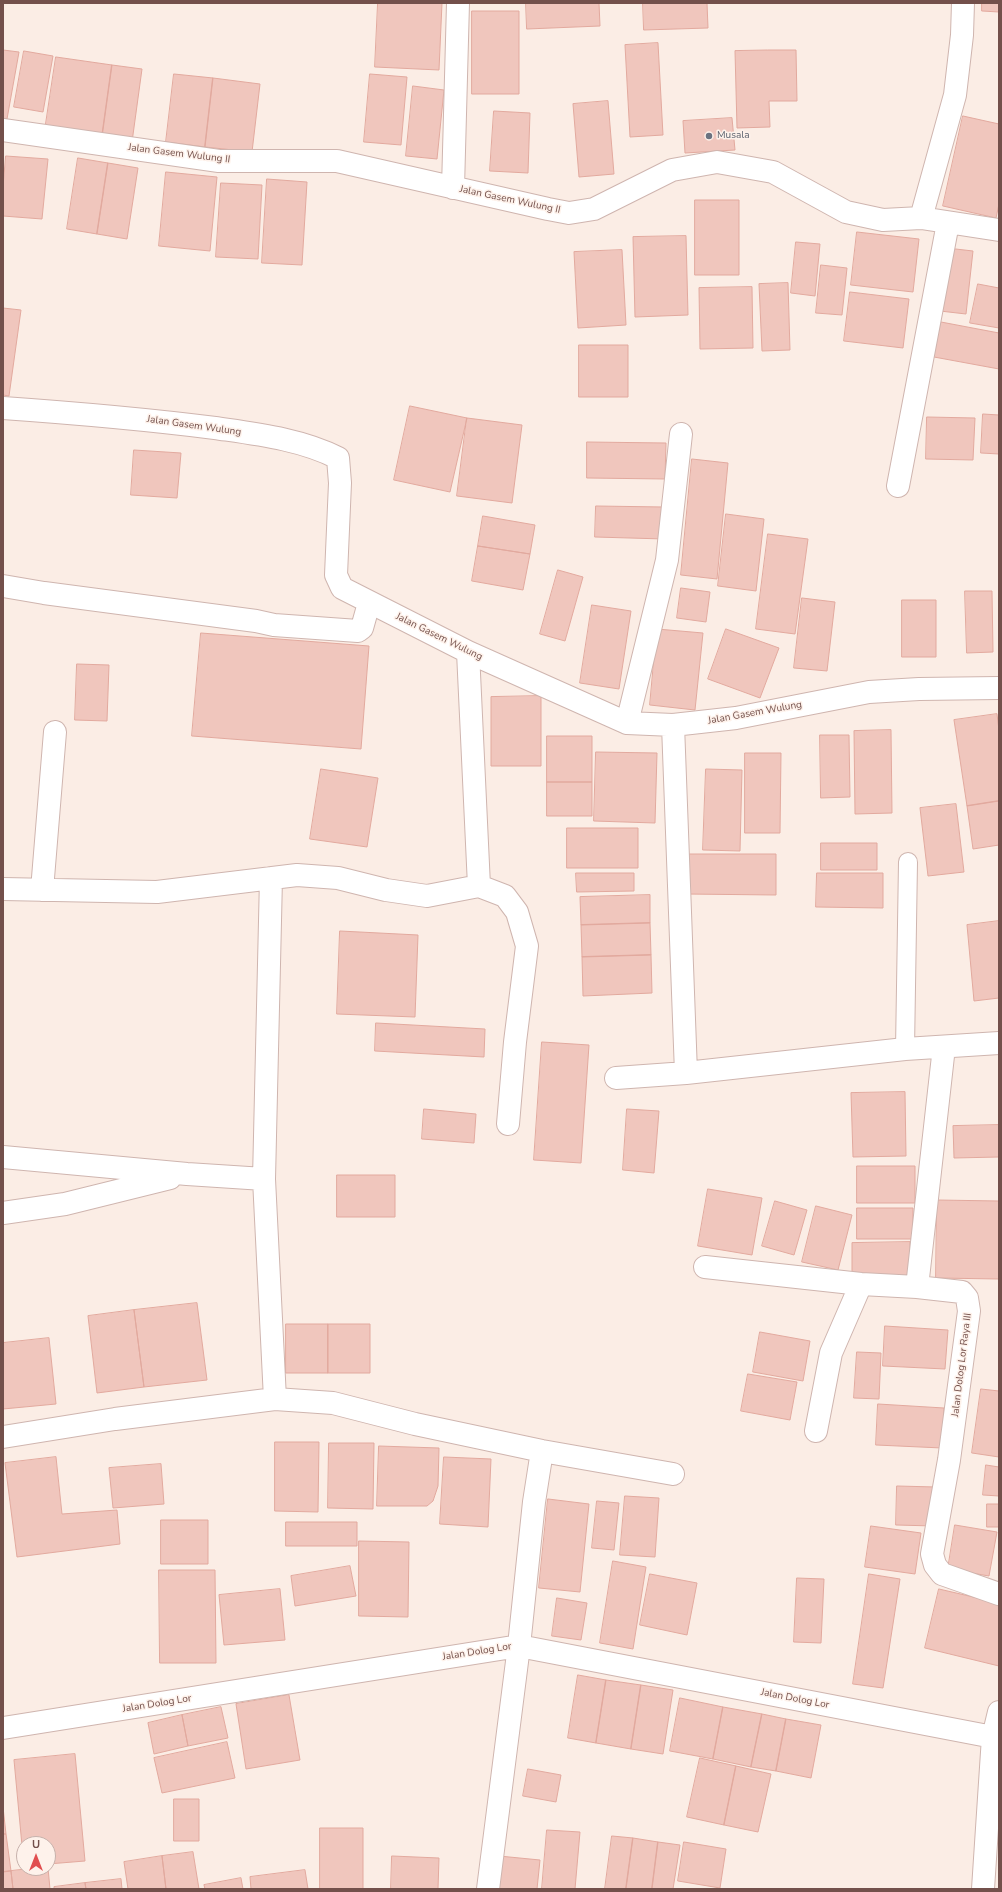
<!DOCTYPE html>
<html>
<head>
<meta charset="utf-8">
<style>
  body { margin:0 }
  #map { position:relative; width:1002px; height:1892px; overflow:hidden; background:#fbede5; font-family:"Nunito Sans",sans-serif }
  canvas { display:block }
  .frame { position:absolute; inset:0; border:4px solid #73504b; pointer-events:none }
  .north { position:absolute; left:16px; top:1836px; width:40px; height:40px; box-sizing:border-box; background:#fef2eb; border:1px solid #c6b1ab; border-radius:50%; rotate:0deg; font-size:11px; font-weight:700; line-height:16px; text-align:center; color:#73504b }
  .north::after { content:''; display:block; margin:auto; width:14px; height:18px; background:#e14e4f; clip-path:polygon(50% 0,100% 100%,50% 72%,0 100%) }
</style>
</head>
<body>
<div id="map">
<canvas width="1002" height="1892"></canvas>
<div class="frame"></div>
<div class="north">U</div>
</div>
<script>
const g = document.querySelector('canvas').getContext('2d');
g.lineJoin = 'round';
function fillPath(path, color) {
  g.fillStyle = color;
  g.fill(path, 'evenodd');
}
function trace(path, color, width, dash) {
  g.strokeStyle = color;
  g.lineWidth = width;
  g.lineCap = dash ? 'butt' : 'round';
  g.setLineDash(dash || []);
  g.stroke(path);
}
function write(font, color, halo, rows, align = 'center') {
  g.font = font + ' "Nunito Sans",sans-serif';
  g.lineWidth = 3;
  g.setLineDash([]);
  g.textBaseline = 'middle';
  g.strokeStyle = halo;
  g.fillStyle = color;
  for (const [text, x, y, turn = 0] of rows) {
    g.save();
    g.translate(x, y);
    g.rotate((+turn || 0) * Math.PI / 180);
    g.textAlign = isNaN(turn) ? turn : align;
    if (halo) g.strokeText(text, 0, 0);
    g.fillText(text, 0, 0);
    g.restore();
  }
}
const building = new Path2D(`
  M378,3H442L439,70L375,67Z
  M526,3H599L600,26L527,29Z
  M643,3H707L708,28L644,30Z
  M982,3H999V12L982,11Z
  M472,11H519V94H472Z
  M658,43L663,135L630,137L625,45Z
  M3,50L19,52L7,119H3Z
  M768,50H796L797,101H769L770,127L737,128L735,51Z
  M24,51L53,56L43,112L14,107Z
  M56,57L112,65L102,137L45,130Z
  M112,65L142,69L132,142L102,137Z
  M174,74L213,78L205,147L166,142Z
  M370,74L407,77L401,145L364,142Z
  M213,78L260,84L252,152L205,147Z
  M413,86L444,90L437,159L406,156Z
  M608,101L614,174L579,177L573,104Z
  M494,111L530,113L528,173L490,171Z
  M963,116L999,124V204L996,218L943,206Z
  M732,118L735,150L685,153L683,121Z
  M6,156L48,159L42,219L3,216V187Z
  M78,158L108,163L97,234L67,229Z
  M108,163L138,168L127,239L97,234Z
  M166,172L217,177L210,251L159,246Z
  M267,179L307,182L302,265L262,263Z
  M221,183L262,185L258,259L216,257Z
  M695,200H739V275H695Z
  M857,232L919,239L913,292L851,285Z
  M686,236L688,315L635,317L633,237Z
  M796,242L820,244L815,296L791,293Z
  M947,248L973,251L966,314L940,311Z
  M622,250L626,325L578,328L574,252Z
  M821,265L847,268L842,315L816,313Z
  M788,283L790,350L762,351L759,284Z
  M978,284L999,288V328L970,323Z
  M752,287L753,348L700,349L699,288Z
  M850,292L909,299L903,348L844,341Z
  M3,308L21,310L9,396L3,395Z
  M941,322L999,333V369L934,357Z
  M579,345H628V397H579Z
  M410,406L467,418L450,492L394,480Z
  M983,414L999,415V454L981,453Z
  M927,417L975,418L973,460L926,459Z
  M467,418L522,425L512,503L457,496Z
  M587,442L666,443L665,479L587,478Z
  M134,450L181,453L177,498L131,495Z
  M692,459L728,463L717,579L681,575Z
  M596,506L664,507V539L595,537Z
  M726,514L764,519L756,591L718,586Z
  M483,516L535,525L530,554L478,546Z
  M768,534L808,539L795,634L756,629Z
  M478,546L530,554L523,590L472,581Z
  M558,570L583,577L565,641L540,634Z
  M681,588L710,592L706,622L677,618Z
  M965,591H992L993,652L967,653Z
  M802,598L835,602L827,671L794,668Z
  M902,600H936V657H902Z
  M592,605L631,611L619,689L580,683Z
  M657,629L703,633L695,710L650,705Z
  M726,629L779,648L760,698L708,679Z
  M201,633L369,646L361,749L192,736Z
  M77,664L109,665L107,721L75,720Z
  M541,696V766H491V697Z
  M997,714L999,730V801L967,806L954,720Z
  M891,730L892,813L855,814L854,731Z
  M820,735H849L850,797L821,798Z
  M547,736H592V782H547Z
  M596,752L657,753L655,823L594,821Z
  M745,753H781L780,833H745Z
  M321,769L378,778L367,847L310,839Z
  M706,769L742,770L740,851L703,850Z
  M547,782H592V816H547Z
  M999,801V845L973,849L967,806Z
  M956,804L964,872L928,876L920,808Z
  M567,828H638V868H567Z
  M821,843H877V870H821Z
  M684,854H776V895L684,894Z
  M576,873H634V891L577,892Z
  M817,873H883V908L816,907Z
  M650,895V923L581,925L580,897Z
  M999,921V998L974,1001L967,925Z
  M650,923L651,955L582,957L581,925Z
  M340,931L418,935L415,1017L337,1014Z
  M651,955L652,993L583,996L582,957Z
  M376,1023L485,1029L484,1057L375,1051Z
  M542,1042L589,1045L581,1163L534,1160Z
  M905,1092L906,1156L853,1157L851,1093Z
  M424,1109L476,1114L474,1143L422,1139Z
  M627,1109L659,1111L654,1173L623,1170Z
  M999,1125V1157L954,1158L953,1126Z
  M857,1166H915V1203H857Z
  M337,1175H395V1217H337Z
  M708,1189L762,1198L752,1255L698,1246Z
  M937,1200L999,1201V1279L936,1278Z
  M775,1201L807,1210L794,1255L762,1246Z
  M816,1206L852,1215L838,1270L802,1262Z
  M857,1208H913V1239H857Z
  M910,1242L911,1276L852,1277V1243Z
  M197,1303L207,1380L144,1387L134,1310Z
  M134,1310L144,1387L97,1393L88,1316Z
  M286,1324H328V1373H286Z
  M328,1324H370V1373H328Z
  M885,1326L948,1330L945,1369L883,1366Z
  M760,1332L810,1341L803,1381L753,1372Z
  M49,1338L56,1404L3,1409V1343Z
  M857,1352L881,1353L879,1399L854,1398Z
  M748,1374L797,1382L790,1420L741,1411Z
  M981,1389L999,1391V1457L972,1453Z
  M878,1404L944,1408L942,1448L876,1445Z
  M275,1442H319L318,1512L275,1511Z
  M329,1443H374L373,1509L328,1508Z
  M379,1446L439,1448L438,1486L433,1501L427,1506H377Z
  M56,1457L62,1514L117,1510L120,1544L17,1557L5,1463Z
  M444,1457L491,1459L488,1527L440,1524Z
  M161,1464L164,1504L113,1508L109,1468Z
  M986,1465L999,1467V1496L983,1495Z
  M897,1486L936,1487L934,1526L896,1525Z
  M625,1496L659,1498L655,1557L620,1555Z
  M548,1499L589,1504L580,1592L539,1588Z
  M597,1501L619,1503L614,1550L592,1548Z
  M987,1504H999V1527H987Z
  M161,1520H208V1564H161Z
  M286,1522H357V1546H286Z
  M955,1525L997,1532L989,1576L948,1569Z
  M871,1526L921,1533L915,1574L865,1567Z
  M359,1541L409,1542L408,1617L359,1616Z
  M613,1561L646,1567L633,1649L600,1643Z
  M350,1566L356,1596L295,1606L291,1576Z
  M159,1570H215L216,1663H160Z
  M650,1574L697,1583L687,1635L640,1625Z
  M869,1574L900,1579L883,1688L853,1684Z
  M797,1578L824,1579L821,1643L794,1642Z
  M280,1589L285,1640L224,1645L219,1595Z
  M939,1589L999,1603V1666L925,1648Z
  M557,1598L587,1603L581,1640L552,1636Z
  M578,1675L606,1680L596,1743L568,1738Z
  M606,1680L641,1685L631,1749L596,1743Z
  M641,1685L673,1690L663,1754L631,1749Z
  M289,1695L300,1760L246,1769L236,1704Z
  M680,1698L723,1707L713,1759L670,1751Z
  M221,1707L228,1738L188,1746L182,1715Z
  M723,1707L762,1714L751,1767L713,1759Z
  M762,1714L786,1719L776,1771L751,1767Z
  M182,1715L188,1746L154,1754L148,1723Z
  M786,1719L821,1725L811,1778L776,1771Z
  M227,1742L235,1778L162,1793L154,1758Z
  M75,1754L85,1861L48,1864V1844H24V1867L14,1760Z
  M700,1758L736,1766L724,1825L687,1817Z
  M736,1766L771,1774L758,1832L724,1825Z
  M528,1769L561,1775L556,1802L523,1796Z
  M174,1799H199V1841H174Z
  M3,1807L6,1834H3Z
  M320,1828H363V1889H320Z
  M547,1830L580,1832L575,1889H542Z
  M3,1834H6L11,1871L3,1872Z
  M612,1836L633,1838L626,1889H605Z
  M633,1838L658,1842L652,1889H626Z
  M658,1842L680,1845L673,1889H652Z
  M684,1842L726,1849L720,1888L678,1881Z
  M193,1852L199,1889H166L162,1856Z
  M162,1856L166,1889H128L124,1862Z
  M392,1856L439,1858L438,1889H391Z
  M499,1856L540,1860L537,1889H495Z
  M35,1868H48L50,1889H13L11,1871Z
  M305,1870L308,1889H251L250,1877Z
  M11,1871L13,1889H3V1872Z
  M241,1878L243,1889H205L204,1885Z
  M121,1879L122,1889H86L85,1883Z
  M85,1883L86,1889H54V1887Z`);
fillPath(building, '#f0c6bd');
trace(building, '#e2a99e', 1);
const lane = new Path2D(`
  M905,1049L908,862`);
const street = new Path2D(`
  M3,130L219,161H337L548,209L569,213L594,209L672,170L717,162L773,172L846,212L883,220L921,218L999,230
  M453,188L458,3
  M921,218L955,95L962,35L963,3
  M3,408C74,413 144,419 215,428C256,434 301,439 338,458L340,483L336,575L342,588L468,652L627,723L673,725L736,718L869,692L919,689L999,688
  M898,486L948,223
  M3,586L44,593L256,621L274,625L358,631L362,628L369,603
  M468,652L479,886L505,896L517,912L527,946L515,1042L508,1124
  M627,723L667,560L681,434
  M673,725L686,1073
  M271,878L264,1179L275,1399
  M3,889L157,892L297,875L338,878L386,890L427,896L479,886
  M42,890L55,732
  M944,1047L917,1287L962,1292L967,1298L969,1311L949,1460L932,1554L935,1565L942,1574L999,1594
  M616,1078L686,1073L905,1049L999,1043
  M3,1157L187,1174L264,1179
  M3,1213L65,1204L170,1178
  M705,1267L861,1284L917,1287
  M816,1431L831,1353L861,1284
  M3,1437L115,1419L275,1399L333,1403L415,1424L542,1451L673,1474
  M3,1728L519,1646L993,1737
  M488,1889L519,1646L534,1502L542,1451
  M983,1889L993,1737L999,1712`);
trace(lane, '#cfb5af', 20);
trace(street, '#cfb5af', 24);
trace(lane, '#fff', 18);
trace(street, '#fff', 22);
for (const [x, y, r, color] of [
  [709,136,4,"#6b7280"]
]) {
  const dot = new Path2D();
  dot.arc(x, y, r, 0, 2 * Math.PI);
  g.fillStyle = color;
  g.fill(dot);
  trace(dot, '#fef2eb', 1.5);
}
write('10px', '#5b616d', '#fef2eb', [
  ["Musala",717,136]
], 'left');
write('10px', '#73504b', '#fef2eb', [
  ["Jalan Gasem Wulung II",179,154,7],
  ["Jalan Gasem Wulung II",510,200,12],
  ["Jalan Gasem Wulung",194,426,8],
  ["Jalan Gasem Wulung",439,637,26],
  ["Jalan Gasem Wulung",755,713,-10],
  ["Jalan Dolog Lor Raya III",962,1365,-83],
  ["Jalan Dolog Lor",477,1652,-9],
  ["Jalan Dolog Lor",795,1699,11],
  ["Jalan Dolog Lor",157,1704,-9]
]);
</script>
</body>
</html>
